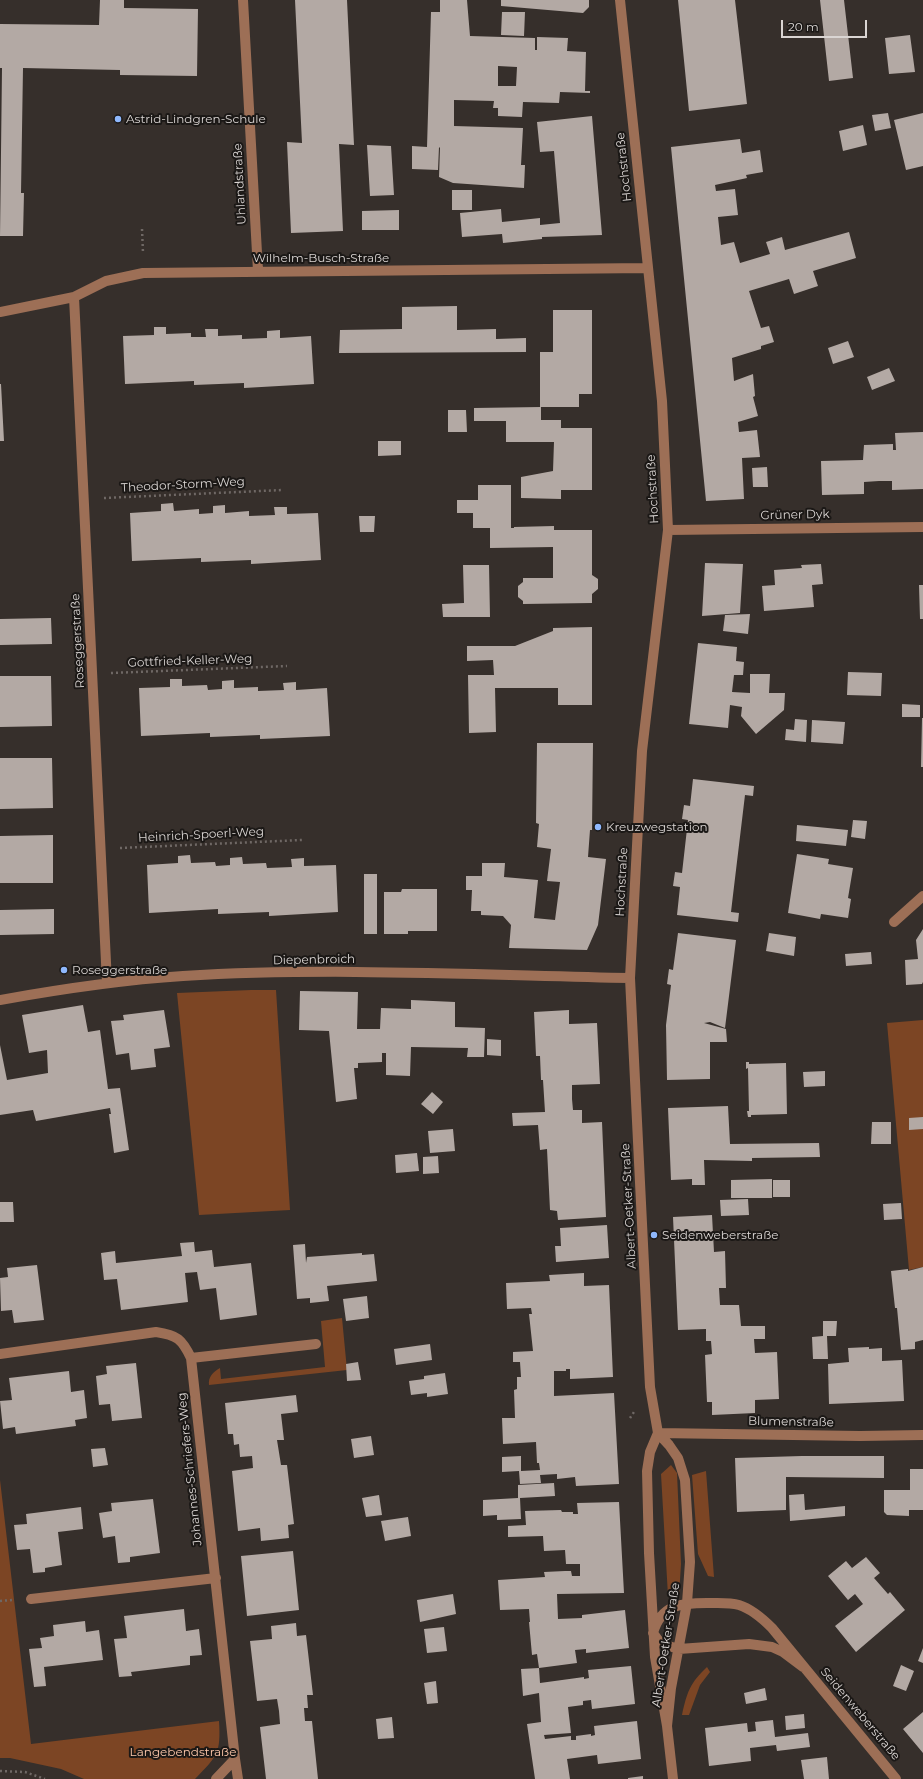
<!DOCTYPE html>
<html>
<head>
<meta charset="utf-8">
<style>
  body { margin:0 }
  #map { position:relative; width:923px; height:1779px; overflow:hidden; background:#362f2b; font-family:Montserrat,sans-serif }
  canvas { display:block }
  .scale { position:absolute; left:781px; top:20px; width:86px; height:18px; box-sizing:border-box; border:2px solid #dad5d3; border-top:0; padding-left:5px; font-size:12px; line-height:14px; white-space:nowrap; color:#dad5d3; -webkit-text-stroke:3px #1b1816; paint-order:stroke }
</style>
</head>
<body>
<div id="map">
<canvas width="923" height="1779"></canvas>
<div class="scale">20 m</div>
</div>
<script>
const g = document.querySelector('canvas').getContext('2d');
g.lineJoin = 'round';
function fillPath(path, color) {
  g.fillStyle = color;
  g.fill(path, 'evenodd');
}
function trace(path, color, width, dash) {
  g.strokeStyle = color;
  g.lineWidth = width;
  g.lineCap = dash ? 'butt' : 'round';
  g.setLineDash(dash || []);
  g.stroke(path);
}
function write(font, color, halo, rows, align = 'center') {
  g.font = font + ' Montserrat,sans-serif';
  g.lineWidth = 4;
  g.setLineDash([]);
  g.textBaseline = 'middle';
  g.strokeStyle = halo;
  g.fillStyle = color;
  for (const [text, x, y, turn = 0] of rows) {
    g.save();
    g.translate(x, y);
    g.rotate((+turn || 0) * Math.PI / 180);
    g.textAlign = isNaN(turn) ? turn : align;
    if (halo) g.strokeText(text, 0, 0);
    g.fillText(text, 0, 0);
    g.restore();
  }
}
fillPath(new Path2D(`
  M251,990H276L290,1210L199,1215L177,993Z
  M923,1020V1267L909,1270L887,1023Z
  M342,1318L347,1370L209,1385C208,1377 213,1372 220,1368L221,1379L325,1367L321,1321Z
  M671,1465L677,1473L681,1564L679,1596H668L661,1474Z
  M706,1471L714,1577L708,1576L698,1554L692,1475Z
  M0,1480L31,1744L219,1721C221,1754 217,1756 195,1779H84L61,1769L10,1758H0Z
  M707,1667L710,1672L700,1685L689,1715H682C687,1692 690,1683 707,1667Z`), '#7c4524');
fillPath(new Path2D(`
  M100,0H124V8L198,9L197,76L120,75V70L23,68L21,193H24L23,236H0L2,68H0V24L99,25Z
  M295,0H347L354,145L339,144L343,231L291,233L287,142L302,143Z
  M440,0H467L470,36L535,38V50H537V37L568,38L567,51L586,52L585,91H590V93L560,92L559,103L523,102L522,117L498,116V108H493L494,101L454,100V126L523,128L521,165H525L524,188L453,183L439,177L440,148L439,147L438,170L412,169V146L427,147L431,12H440ZM498,66L517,67L516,86H498Z
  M501,0H589V7L583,13L501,6Z
  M678,0H735L747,104L689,111Z
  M820,0H844L853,78L829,81Z
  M502,12H525L524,36L501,35Z
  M910,35L915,72L889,74L885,38Z
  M888,113L891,128L875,131L872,115Z
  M923,113V166L906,170L894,120Z
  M592,116L602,235L542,237V239L503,243L502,234L462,237L460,213L501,209L502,222L540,218V225L560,223L554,151L540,152L537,122Z
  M863,125L867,145L843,151L839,131Z
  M740,139L742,153L760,150L763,172L746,175L747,178L715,185L716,191L735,189L738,215L718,217L721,245L734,242L740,263L770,254L766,242L782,237L785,250L849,232L856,258L813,271L818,286L794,294L789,279L749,291L761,328L769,326L774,342L761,346V349L732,358L734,381L753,374L755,396L753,397L758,416L738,422L739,432L757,430L760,457L742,458L744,499L706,501L671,147Z
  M367,145L391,146L394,195L370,196Z
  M452,190H472V210H452Z
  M399,210V230H362V211Z
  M457,306V330L496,329V339L526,338V352L339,353L340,330L402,329V307Z
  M553,310H592V394H579V407H540V352H553Z
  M154,327H166V334L191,333V337H206L205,329H218V336L242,335V339L267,338V331L280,330V338L311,336L314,384L244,388V383L194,385V381L125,384L123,336L154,335Z
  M848,341L854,357L833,364L828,348Z
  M889,368L895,381L872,390L867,377Z
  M0,384H1L4,441H0Z
  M541,407V420H561V428H592V490H561V499L521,498V477L553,471L554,442H506V421H474V408Z
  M448,410H466L467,432H448Z
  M923,432V489L892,490V481H879L864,482V494L822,495L821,461L863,460L864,445L893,444V450H896L895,433Z
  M378,441H401V455L378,456Z
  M767,467L768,487H753L752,468Z
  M478,485H511V528H514V527L554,526V530H592V575L598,579V589L592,594V603L523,604V601L518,597V586L523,582V578H553V547L490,548V528H473V513H478H457V500H478Z
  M173,503L174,511L199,509V514L213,513V506L225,505V513L249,511V516L275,515L274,507H287V514L318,513L321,560L251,564V560L201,562V558L132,561L130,513L161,511V504Z
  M359,516H375L374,532H360Z
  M705,563L743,564L740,613L702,616Z
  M821,564L823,584L812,585L814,607L764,611L762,586L775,585L774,570L802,568L801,565Z
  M463,565H489L490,617H443L442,604L464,603Z
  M919,585H923V619H920Z
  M750,614L748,634L723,631L725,615Z
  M51,618L52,644L0,645V619Z
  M592,627V705H558V688H495L496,732L469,733L468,675H494L493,660L467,661V646H515L553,631V628Z
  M698,643L737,647L736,661L744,662L743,675H734L732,692L750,693V674H770L769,693H785L784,710L756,734L741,716L742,707L730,705L728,728L689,724Z
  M848,672L882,673L881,696L847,695Z
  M0,676H51L52,726L0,727Z
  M170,679H182V686L207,685L208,690L222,689V681L234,680V688L258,687V691L284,690L283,683L296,682V690L327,688L330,736L260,739V735L210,737V733L141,736L139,688L170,687Z
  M902,704L920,705V717H902Z
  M922,718H923V767H921Z
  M795,719L807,720L806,742L785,740L786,729L794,730Z
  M812,720L845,722L843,744L811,742Z
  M537,743H593L592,830H590L588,857L606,859L598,925L587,950L509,948L511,925L503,916L481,915V911H471L472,890H466V876H482V863H505L504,877L538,880L534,918L555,920L560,882L547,881L551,849L537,847L539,824L536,823Z
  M0,758H52L53,808L0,809Z
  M693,779L754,786L753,796L745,795L733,895L731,912L739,913L738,922L677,915L680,887L673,886L675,872L682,873L688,820L682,819L684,805L690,806Z
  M853,820L867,821L865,839L851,837Z
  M797,825L848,830L846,846L796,841Z
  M53,835V883H0V836Z
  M797,854L829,859L828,864L853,868L848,898L851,899L848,918L821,914L820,919L788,913Z
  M190,855L191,863L215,862L216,866L230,865V858L242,857L243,864L266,863L267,868L292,867L291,859L304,858V866L336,865L338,912L269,916V912L218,914V909L149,913L147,865L178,863V856Z
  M364,874H377V934H364Z
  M402,889H437V931H408V934H384V892H401Z
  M54,909V934L0,935V910Z
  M923,929V982L922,984L906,985L905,960L918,959L916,940Z
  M678,933L736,940L725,1028L710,1022L704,1023L726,1029L727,1042H710V1079L667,1080L666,1025L671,985L667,984L669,969L673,970Z
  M769,933L796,937L794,956L766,951Z
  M871,952L872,964L846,966L845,954Z
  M300,991L358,992L357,1029H380L381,1008L411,1009V1000L455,1002V1027L485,1028L484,1057H467L468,1048L411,1047L410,1076L386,1075V1053H382V1062L358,1063V1068H354L357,1099L336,1102L329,1031L299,1030Z
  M83,1005L88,1032L100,1030L108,1089L120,1088L129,1150L114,1153L109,1114H111L110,1108L36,1121L33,1110L0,1115V1045L7,1080L48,1073L47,1050L29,1053L22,1015Z
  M164,1010L170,1047L154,1049L156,1067L131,1070L129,1053L116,1055L111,1021L124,1020L123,1015Z
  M569,1010V1024L597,1023L600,1084L572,1085V1099L573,1110H582V1123L602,1122L606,1217L558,1220L557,1211L550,1210L547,1149L540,1150L538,1125L513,1126L512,1113L545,1112L543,1080H541L540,1056H536L534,1012Z
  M487,1039L501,1040V1056L487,1055Z
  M746,1062H749V1064L786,1063L787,1114L751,1115V1117H748L747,1111H749L748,1068L746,1069Z
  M825,1071V1086L804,1087L803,1072Z
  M432,1092L443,1102L433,1114L421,1104Z
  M728,1106L730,1144L819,1143L820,1157L752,1158V1161L704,1160L705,1185H692V1179L671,1180L668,1108Z
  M923,1117V1129L909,1130V1118Z
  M872,1122H891V1144H871Z
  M453,1129L455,1151L430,1153L428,1131Z
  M417,1153L419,1171L396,1173L395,1155Z
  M438,1156L439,1173L423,1174V1157Z
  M772,1179V1198H731V1180Z
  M773,1180H790V1197H773Z
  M748,1199L749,1215L721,1216L720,1200Z
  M0,1202H13L14,1222H0Z
  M901,1203L902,1219L884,1220L883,1204Z
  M712,1215L714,1252L725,1251L726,1288H719L720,1305H739L741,1326H765V1339H754L755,1353L777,1352L779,1399L755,1400V1413L712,1415V1402H707L705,1355L712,1354L711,1341H706V1329L678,1330L673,1217Z
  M607,1225L609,1258L556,1262L555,1246H561L560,1228Z
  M194,1242L195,1252L212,1250L214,1267L251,1263L257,1315L220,1320L216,1288L200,1290L197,1272L185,1273L188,1302L121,1310L117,1279L104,1280L101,1253L115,1251L116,1263L182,1256L180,1243Z
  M305,1244L306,1263L307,1257L362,1253V1255L374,1254L377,1281L327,1286L329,1301L310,1303V1298L297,1299L293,1245Z
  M37,1265L44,1320L14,1323L12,1310L1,1311L0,1278L8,1277L7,1268Z
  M923,1267V1340L915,1342V1349L901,1350L897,1308H895L891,1271L908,1269V1271Z
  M584,1273V1286L609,1285L613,1377L570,1379V1369H566V1371H554V1396L614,1393L619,1484L576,1486L575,1477L557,1479V1474L540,1475L541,1483L520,1484L519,1471L502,1472V1457L521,1456V1471L540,1470L539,1463H537L536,1442L503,1444L502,1418H515L514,1390L517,1389V1377H521L520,1362H513V1352L533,1351L529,1314H532L531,1308L507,1309L506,1283L550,1281L549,1275Z
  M367,1296L369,1318L346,1321L343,1299Z
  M823,1321H837L836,1336H827L828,1359H813L812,1337L823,1336Z
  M430,1344L432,1360L396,1365L394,1349Z
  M869,1347V1349L882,1348V1361L902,1360L904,1401L829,1404L828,1364L849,1362L848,1348Z
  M358,1362L361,1380L347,1381L346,1364Z
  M136,1363L142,1418L112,1421L110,1404L99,1405L96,1376L107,1374L106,1366Z
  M69,1371L71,1392L84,1390L87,1418L75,1420L76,1426L16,1434L15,1427L3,1429L0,1401L12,1400L9,1378Z
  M445,1373L448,1394L427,1397V1393L411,1395L409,1381L424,1379V1376Z
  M296,1395L298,1412L281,1414L284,1440H277L281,1465H287L294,1524L288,1525L289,1538L261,1541L260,1528L238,1531L232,1471L253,1468L252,1456L240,1457L239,1444L234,1445L233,1434H228L225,1403Z
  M371,1436L374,1455L354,1458L351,1439Z
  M105,1448L108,1465L93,1467L91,1449Z
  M802,1456H884V1478L786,1477V1510L737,1512L735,1458Z
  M910,1469H923V1510H909V1516L887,1515L884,1512V1490H910Z
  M554,1483L555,1496L520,1498L521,1519L497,1520V1515L483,1516V1500L518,1498V1485Z
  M804,1494L805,1510L845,1506V1516L790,1521L789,1495Z
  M379,1495L382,1515L366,1517L362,1498Z
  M153,1499L160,1553L130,1557V1562L118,1563L115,1536L103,1538L99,1513L112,1511L111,1503Z
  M619,1502L624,1593L557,1594L558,1619L582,1618V1615L625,1610L629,1648L586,1653V1649L575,1650L577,1663L539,1668L537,1654L532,1655L529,1622H530L529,1609L500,1610L498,1580L545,1577L544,1572L565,1571H571L572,1576H580V1564H566L565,1550L544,1551L543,1536L508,1537V1526L526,1525L525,1511L561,1510L562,1512H573V1514H578L577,1503Z
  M81,1507L83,1529L58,1532L62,1565L45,1568V1572L33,1573L30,1549L17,1550L14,1525L27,1524L26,1514Z
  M408,1517L411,1536L385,1541L381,1521Z
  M293,1551L299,1610L247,1616L241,1556Z
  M866,1557L880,1573L874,1578L888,1594L890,1592L905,1610L856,1652L835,1626L863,1604L855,1594L848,1600L828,1576L846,1561L852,1568Z
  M453,1594L456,1614L420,1622L417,1600Z
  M184,1609L186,1631L199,1629L202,1655L190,1656V1665L131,1672L132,1676L119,1677L114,1639L127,1638L124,1616Z
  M85,1621L86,1632L99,1630L103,1660L44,1667L46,1686L34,1687L29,1649L42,1648L40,1638L54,1636L53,1625Z
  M296,1623L297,1636L306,1635L313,1695H307L308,1708H304L305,1721H312L318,1779H266L260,1727L280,1724L279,1711L277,1699L257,1701L250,1641L272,1639L271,1626Z
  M444,1627L447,1651L427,1653L424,1629Z
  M923,1648V1663L918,1661Z
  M901,1665L914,1671L906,1691L893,1686Z
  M631,1666L635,1704L592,1709L591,1700L583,1701V1705L568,1707L571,1733L544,1735L545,1739L571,1736V1740H576V1736L591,1734V1736L595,1735L594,1726L637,1721L641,1759L598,1764L597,1755L567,1759L570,1779H535L527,1724L541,1722L539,1693L523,1696L521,1669L539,1668L540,1683L584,1677V1679L589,1678L588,1670Z
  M436,1681L438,1703L427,1704L424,1683Z
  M765,1688L767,1700L746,1704L744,1693Z
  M923,1712V1753L903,1729Z
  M804,1714L805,1728L786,1730L785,1716Z
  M392,1717L394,1738L378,1739L376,1719Z
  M773,1720L775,1737L808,1733L810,1747L777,1751L776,1745L750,1748L751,1761L709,1766L705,1728L747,1723L748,1732L756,1731L755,1722Z
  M827,1757L829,1779H804L801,1760Z
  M643,1776V1779H628V1778Z`), '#b3a9a4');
trace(new Path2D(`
  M142,229L143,253
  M104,498L283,490
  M111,673L287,666
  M120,848L302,840
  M630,1418L634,1412
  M0,1601L13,1600
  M0,1771L25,1772L45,1779`), '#6f6865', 2.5, [2, 3]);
trace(new Path2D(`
  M243,0L258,271
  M620,0L662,401L668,530L642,751L630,978L650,1387L658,1433L669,1445L678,1458L685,1480L690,1562L687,1603L671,1688L667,1726
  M74,297L107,983
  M0,312L74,297L106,281L143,273L648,268
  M668,530L923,527
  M894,922L923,896
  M0,1000C61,989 121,980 183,976C331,967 481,975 630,978
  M0,1354L156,1332C177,1335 182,1339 191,1358
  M658,1433L650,1452L647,1471L649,1553L655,1657L667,1726L673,1779
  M658,1433L860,1436L923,1435
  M31,1599L216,1578
  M803,1667L783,1652L772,1647L749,1644L679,1649L665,1645L658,1640L653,1633C661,1604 682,1603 707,1603C718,1603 729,1602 739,1605C752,1609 763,1619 772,1628L896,1779
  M235,1759L238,1779
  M216,1779L235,1759L191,1358L316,1344`), '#9d6f56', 10);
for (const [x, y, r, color] of [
  [118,119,4,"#8fb8fd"],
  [598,827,4,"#8fb8fd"],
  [64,970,4,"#8fb8fd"],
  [654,1235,4,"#8fb8fd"]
]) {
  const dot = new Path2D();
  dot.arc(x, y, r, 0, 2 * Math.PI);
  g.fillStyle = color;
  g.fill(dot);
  trace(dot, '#1b1816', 1.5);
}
write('12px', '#dad5d3', '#1b1816', [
  ["Astrid-Lindgren-Schule",126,119],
  ["Kreuzwegstation",606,827],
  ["Roseggerstraße",72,970],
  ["Seidenweberstraße",662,1235]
], 'left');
write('12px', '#dad5d3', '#1b1816', [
  ["Hochstraße",624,167,-96],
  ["Uhlandstraße",240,184,-93],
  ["Wilhelm-Busch-Straße",321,258],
  ["Theodor-Storm-Weg",183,485,-3],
  ["Hochstraße",653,489,-93],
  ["Grüner Dyk",795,515,-1],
  ["Roseggerstraße",78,641,-93],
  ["Gottfried-Keller-Weg",190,661,-2],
  ["Heinrich-Spoerl-Weg",201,835,-3],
  ["Hochstraße",622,882,-87],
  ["Diepenbroich",314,960,-1],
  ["Albert-Oetker-Straße",629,1206,-93],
  ["Blumenstraße",791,1422,1],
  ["Johannes-Schriefers-Weg",190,1469,-96],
  ["Albert-Oetker-Straße",666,1645,-81],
  ["Seidenweberstraße",860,1714,50]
]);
write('12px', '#fec8ab', '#1b1816', [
  ["Langebendstraße",183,1752]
]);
</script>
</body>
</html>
